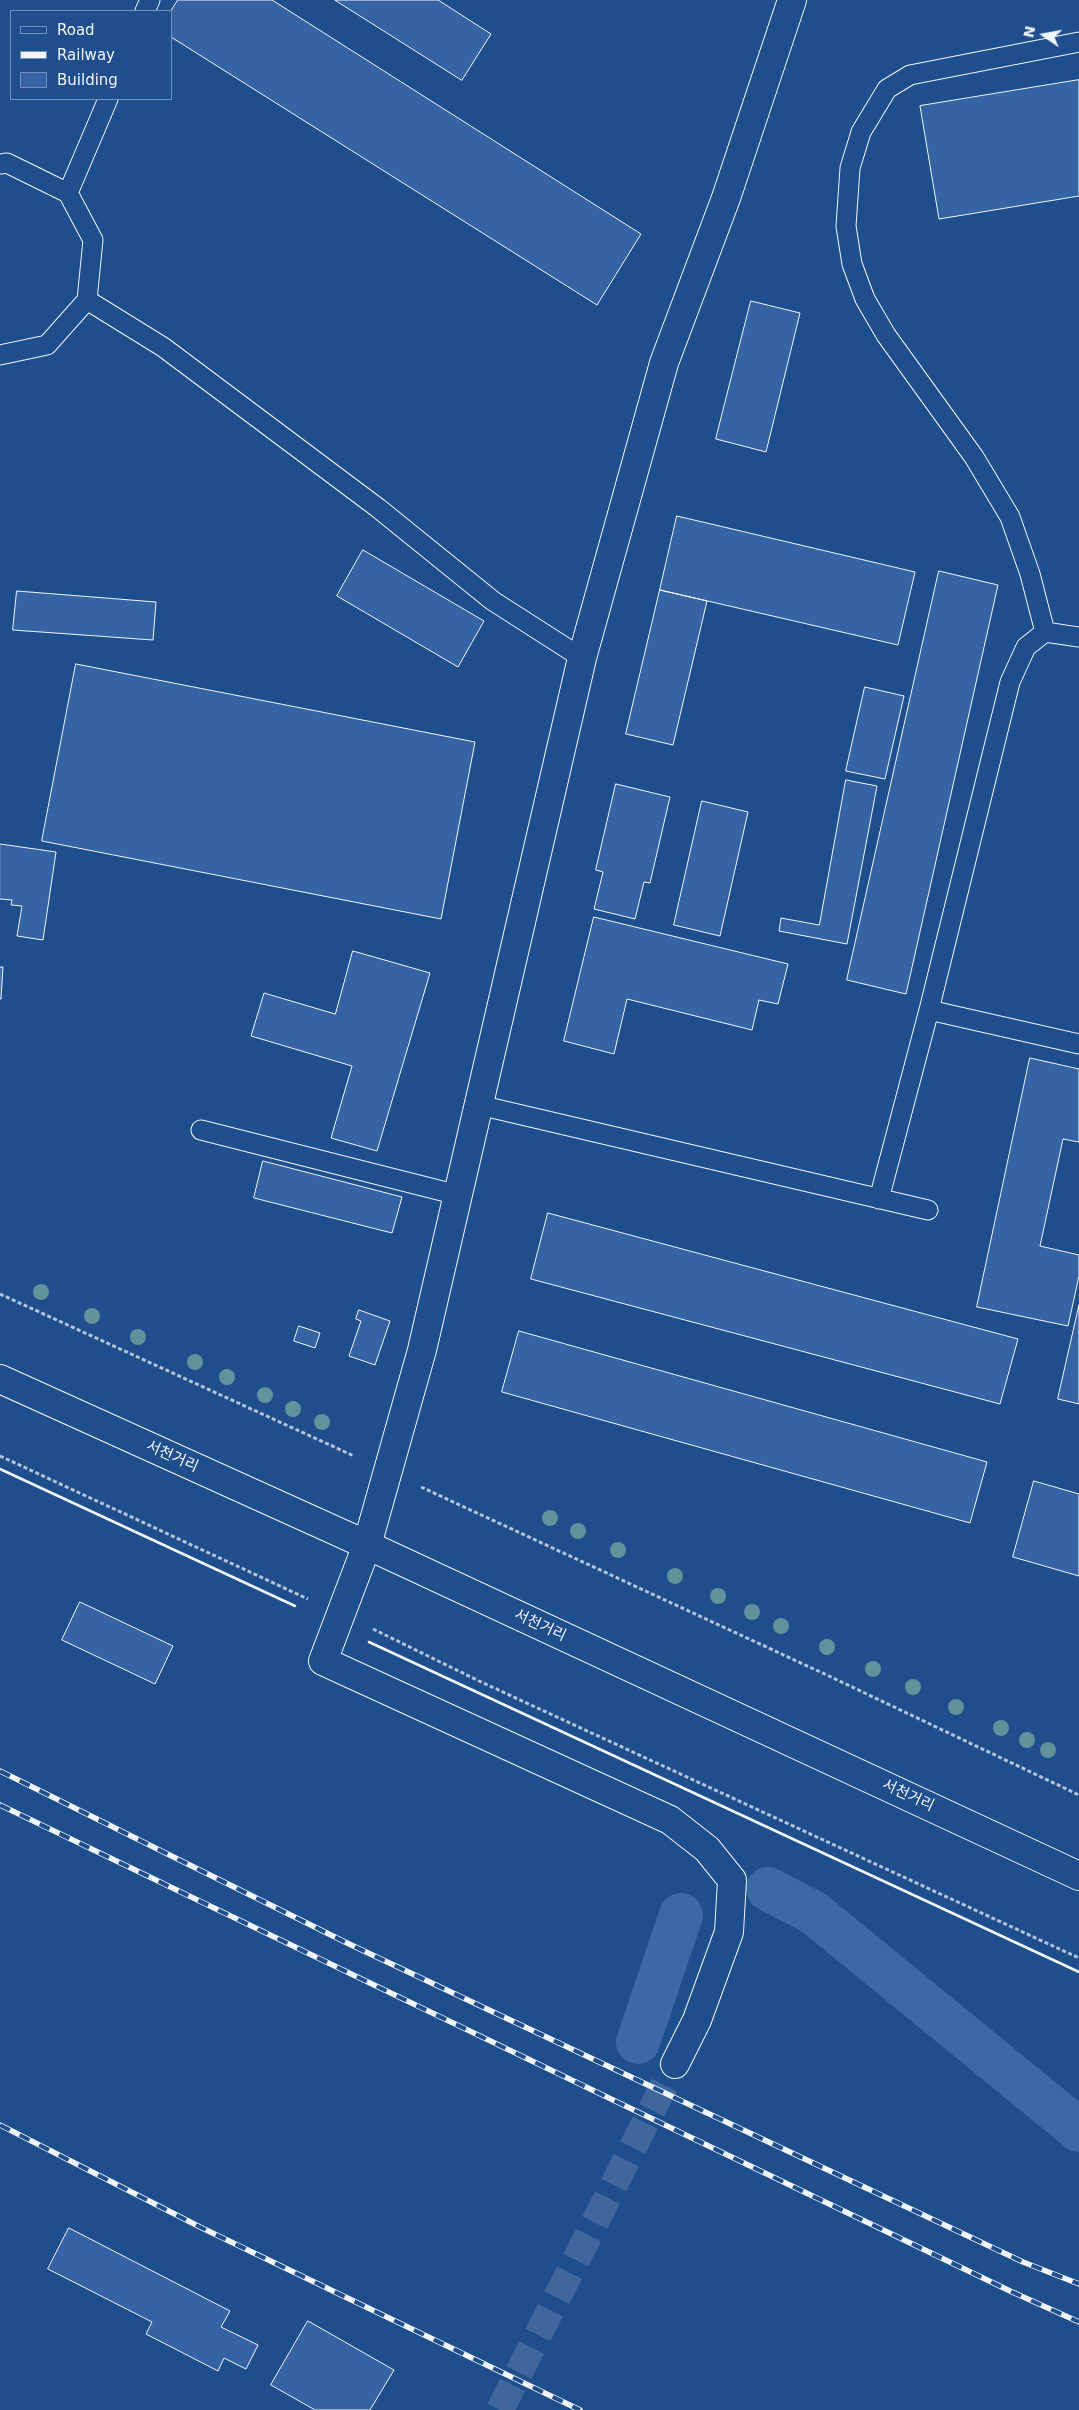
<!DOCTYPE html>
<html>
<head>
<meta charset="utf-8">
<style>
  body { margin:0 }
  #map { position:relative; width:1079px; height:2410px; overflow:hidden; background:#1f4e8c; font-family:"DejaVu Sans",sans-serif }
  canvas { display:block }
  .legend { position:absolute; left:10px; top:10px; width:162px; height:90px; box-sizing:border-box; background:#1f4e8c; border:1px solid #7391ba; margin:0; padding:6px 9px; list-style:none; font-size:15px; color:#f2f6ff }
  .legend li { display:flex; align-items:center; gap:10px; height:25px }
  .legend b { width:25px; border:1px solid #7391ba }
  .north { position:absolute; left:1019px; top:10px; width:50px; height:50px; -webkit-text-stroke:4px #1f4e8c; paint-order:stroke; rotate:282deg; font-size:14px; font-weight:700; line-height:20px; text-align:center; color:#f2f6ff }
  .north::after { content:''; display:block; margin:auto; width:18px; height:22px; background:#f2f6ff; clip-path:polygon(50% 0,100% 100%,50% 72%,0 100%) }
</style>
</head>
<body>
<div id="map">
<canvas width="1079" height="2410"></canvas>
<ul class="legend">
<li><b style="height:6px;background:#1f4e8c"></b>Road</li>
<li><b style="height:6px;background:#f2f6ff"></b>Railway</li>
<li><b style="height:14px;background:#3563a3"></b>Building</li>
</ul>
<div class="north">N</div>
</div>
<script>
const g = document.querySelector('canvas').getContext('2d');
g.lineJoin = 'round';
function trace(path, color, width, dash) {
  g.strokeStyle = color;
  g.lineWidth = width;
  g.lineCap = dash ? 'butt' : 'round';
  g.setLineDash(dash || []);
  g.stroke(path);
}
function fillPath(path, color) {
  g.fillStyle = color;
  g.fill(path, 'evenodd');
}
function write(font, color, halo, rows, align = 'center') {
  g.font = font + ' "DejaVu Sans","Noto Sans KR",sans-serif';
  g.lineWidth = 4;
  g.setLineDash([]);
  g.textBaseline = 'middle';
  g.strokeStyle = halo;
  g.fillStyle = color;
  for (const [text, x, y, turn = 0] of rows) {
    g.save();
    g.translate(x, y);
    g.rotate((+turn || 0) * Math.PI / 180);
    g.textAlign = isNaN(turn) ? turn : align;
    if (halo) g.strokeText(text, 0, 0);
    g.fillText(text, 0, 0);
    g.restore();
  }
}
trace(new Path2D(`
  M768,1889L814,1913L1079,2130
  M638,2042L681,1915`), '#3b69a3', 44);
const building = new Path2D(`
  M178,0H272L641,234L597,305L171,37V11Z
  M335,0H438L491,34L462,80Z
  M1079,80V196L939,219L920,106Z
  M751,301L800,313L766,452L716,439Z
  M677,516L915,572L898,645L660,590Z
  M363,550L484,621L458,667L337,596Z
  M939,571L998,585L906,994L847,980Z
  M660,590L707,601L673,745L626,734Z
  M17,591L156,602L153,640L13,630Z
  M76,664L475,742L441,919L42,841Z
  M865,687L904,696L885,779L846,771Z
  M846,780L877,786L847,944L779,931L781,918L819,925Z
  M616,784L670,797L650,883L644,882L635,919L594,909L603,872L596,870Z
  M702,801L748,812L720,936L674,925Z
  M0,844L56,852L43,940L17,936L22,906L11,905L12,900L0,899Z
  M594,917L788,964L778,1004L759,1000L752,1030L627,999L614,1054L564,1041Z
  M353,951L430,973L377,1151L331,1138L352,1066L251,1036L264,993L335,1014Z
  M0,967H3L1,999H0Z
  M1030,1058L1079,1069V1142L1063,1139L1040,1246L1079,1255V1276L1068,1326L977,1307Z
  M263,1161L402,1197L392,1233L254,1198Z
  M548,1213L1018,1339L1000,1404L531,1279Z
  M1079,1305V1404L1058,1399Z
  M359,1310L390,1321L375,1365L349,1356L361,1321L356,1319Z
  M299,1326L320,1333L315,1348L294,1341Z
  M519,1331L987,1462L970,1523L502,1392Z
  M1034,1481L1079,1494V1576L1013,1557Z
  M80,1602L173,1646L155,1684L62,1640Z
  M69,2228L230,2311L221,2327L258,2345L246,2369L224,2358L218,2371L146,2334L152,2322L48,2269Z
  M308,2321L394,2370L370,2410H315L271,2385Z`);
fillPath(building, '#3563a3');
trace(building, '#f2f6ff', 1);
trace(new Path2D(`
  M500,2410L675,2064`), '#3f679d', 28, [28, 14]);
const service = new Path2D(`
  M145,11L150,0
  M0,164L7,163L68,193L93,240L87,300L47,345L0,355
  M68,193L108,99
  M87,300L163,347L378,508L493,601L582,658
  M1045,632L1030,574L1010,517L974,457L886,335L865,299L852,264L846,226L850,168L861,132L887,89L910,75L1079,42
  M929,1010L1010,682L1026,647L1045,632L1079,637
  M479,1105L928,1210
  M201,1130L458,1195
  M879,1199L929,1010L1079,1044`);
const minor = new Path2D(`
  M367,1545L323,1661L670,1820L707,1849L732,1880L729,1932L697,2020L675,2064`);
const tertiary = new Path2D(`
  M367,1545L422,1350L582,658L664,363L726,198L792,0`);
const primary = new Path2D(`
  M0,1379L367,1545L1079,1876`);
trace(service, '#f2f6ff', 21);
trace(minor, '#f2f6ff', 30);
trace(tertiary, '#f2f6ff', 30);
trace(primary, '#f2f6ff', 30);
trace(new Path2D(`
  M0,1294L354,1456
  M0,1456L308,1599
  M421,1487L829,1676L1079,1795
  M373,1629L479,1681L1079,1958`), '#b3c4dc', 3, [4, 2.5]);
trace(service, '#1f4e8c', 19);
trace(minor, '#1f4e8c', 28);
trace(tertiary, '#1f4e8c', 28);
trace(primary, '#1f4e8c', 28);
const rail = new Path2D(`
  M0,1771L347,1943L1023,2262L1079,2284
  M0,1805L1010,2291L1079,2322
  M0,2125L200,2227L580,2410`);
trace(rail, '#f2f6ff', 5.5);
trace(rail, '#1f4e8c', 4, [11]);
trace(new Path2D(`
  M0,1469L295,1606
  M369,1642L1079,1972`), '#f2f6ff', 2.5);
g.fillStyle = '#61919a';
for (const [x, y] of [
  [41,1292],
  [92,1316],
  [138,1337],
  [195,1362],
  [227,1377],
  [265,1395],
  [293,1409],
  [322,1422],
  [550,1518],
  [578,1531],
  [618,1550],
  [675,1576],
  [718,1596],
  [752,1612],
  [781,1626],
  [827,1647],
  [873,1669],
  [913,1687],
  [956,1707],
  [1001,1728],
  [1027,1740],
  [1048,1750]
]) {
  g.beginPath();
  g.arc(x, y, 8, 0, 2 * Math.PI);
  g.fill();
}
write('15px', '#f2f6ff', '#1f4e8c', [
  ["서천거리",172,1457,24],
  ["서천거리",540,1626,25],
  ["서천거리",908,1796,25]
]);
</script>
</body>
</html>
